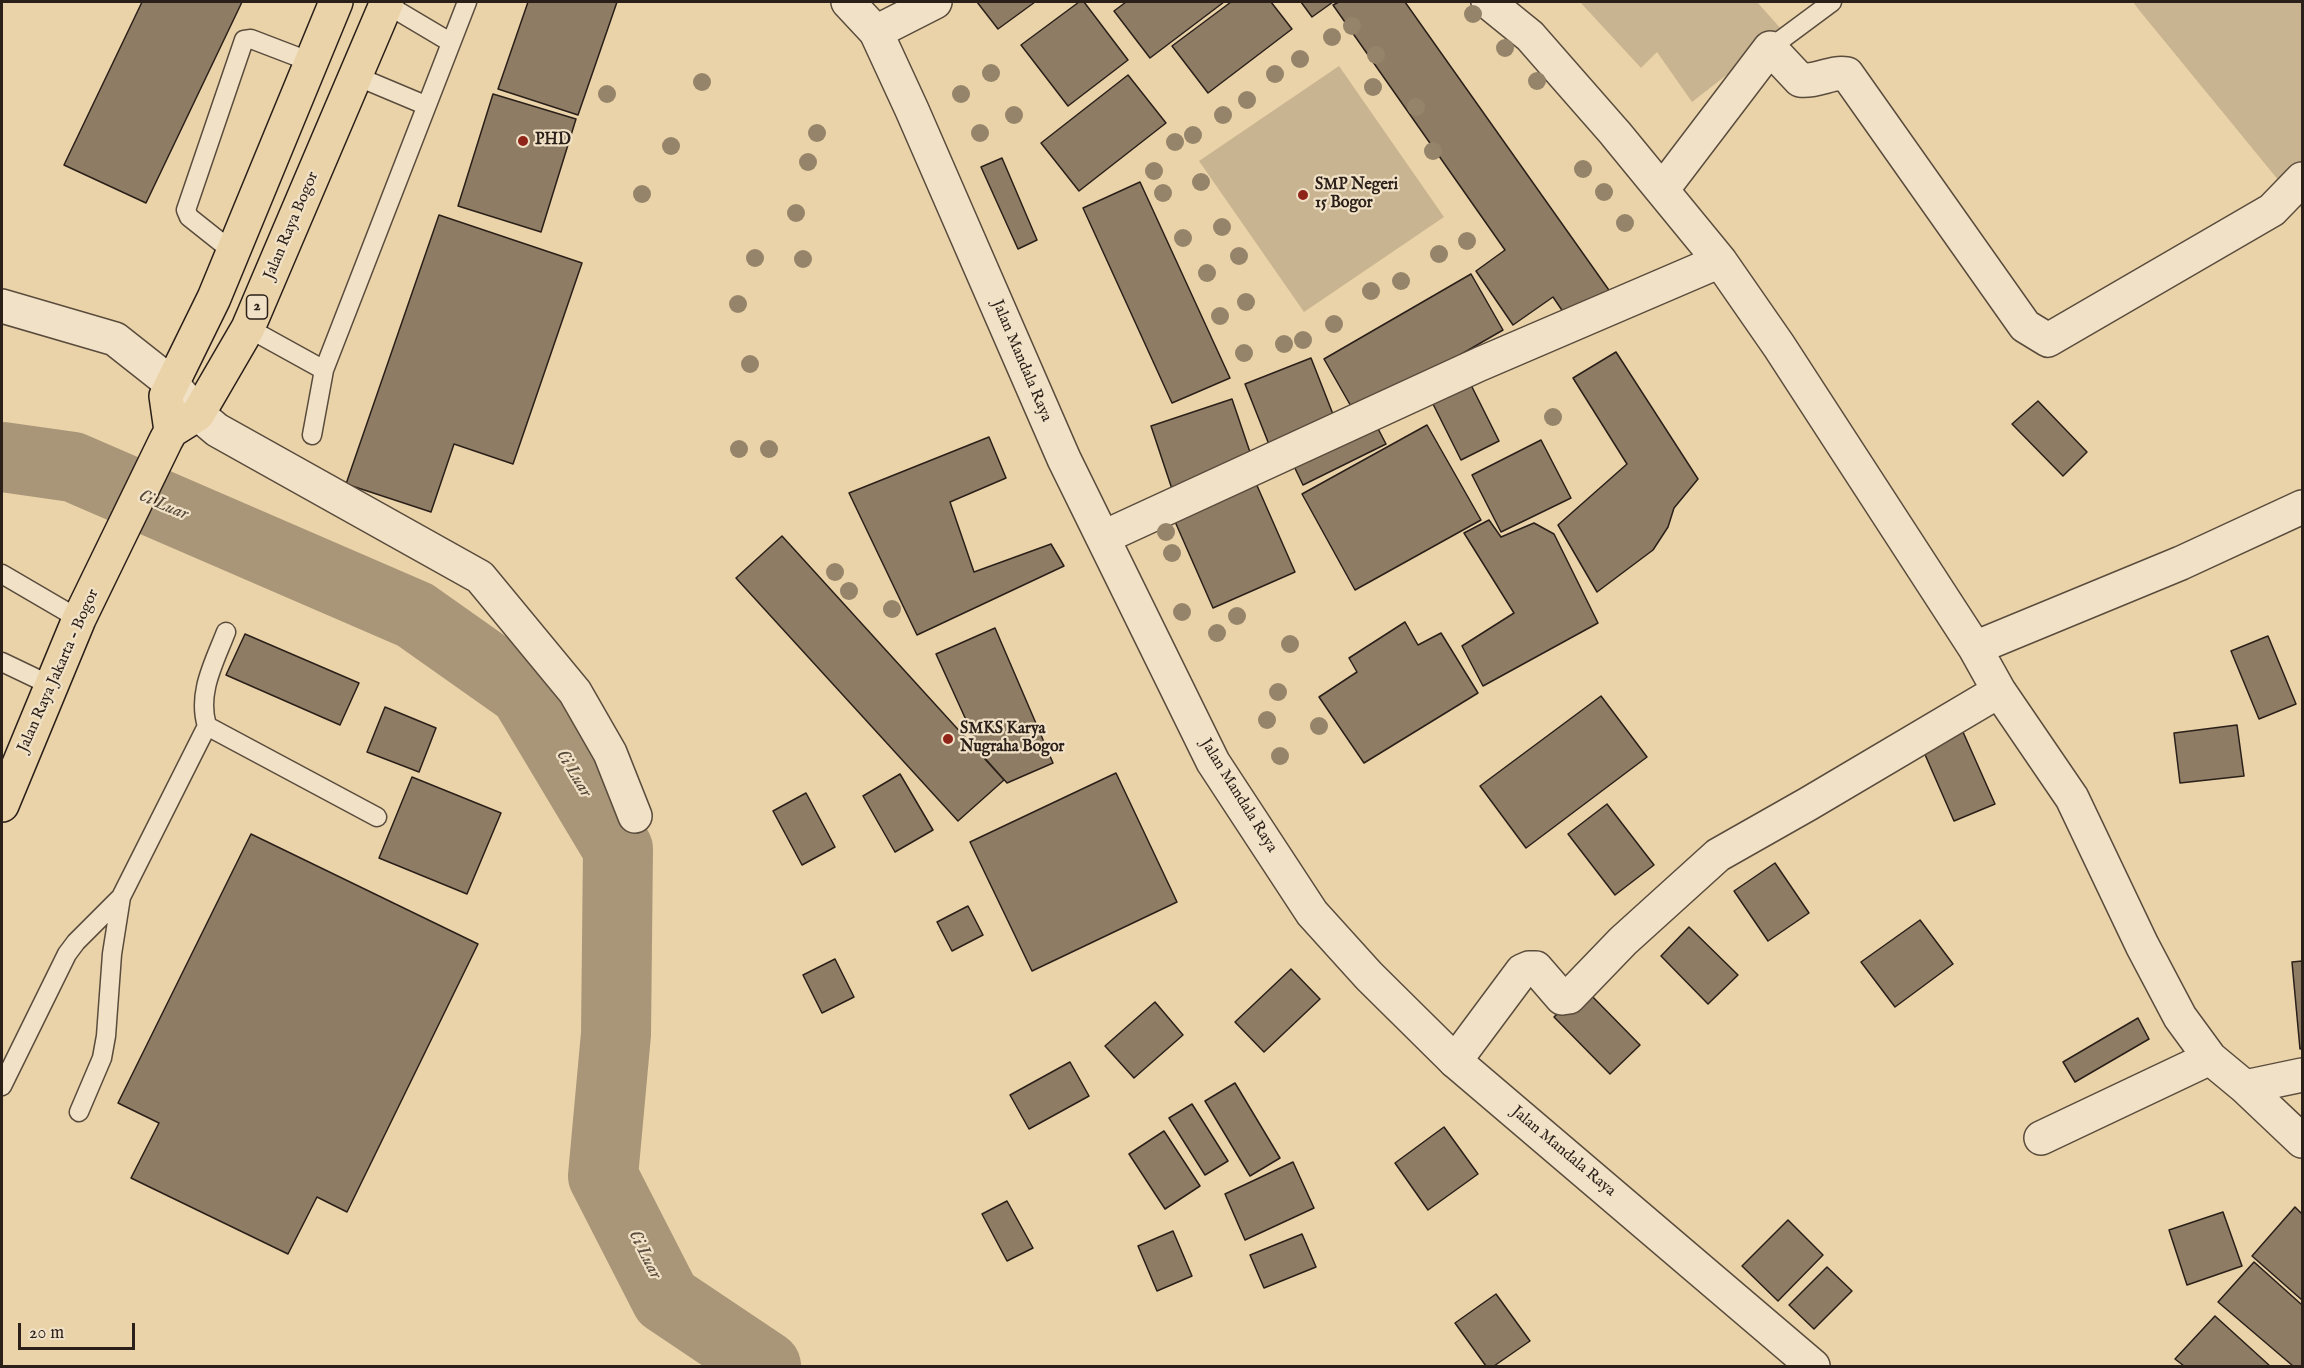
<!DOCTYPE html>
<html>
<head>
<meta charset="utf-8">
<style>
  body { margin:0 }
  #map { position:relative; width:2304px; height:1368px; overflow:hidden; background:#ead3a9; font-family:"IM FELL English",serif }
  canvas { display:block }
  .frame { position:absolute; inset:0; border:3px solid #2a1f19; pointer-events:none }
  .scale { position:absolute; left:18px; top:1323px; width:117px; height:27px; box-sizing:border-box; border:3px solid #2a1f19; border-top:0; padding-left:8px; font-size:18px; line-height:21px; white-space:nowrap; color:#2a1f19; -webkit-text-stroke:4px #f1e2c7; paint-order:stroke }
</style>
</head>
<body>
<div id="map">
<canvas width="2304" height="1368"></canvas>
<div class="frame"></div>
<div class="scale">20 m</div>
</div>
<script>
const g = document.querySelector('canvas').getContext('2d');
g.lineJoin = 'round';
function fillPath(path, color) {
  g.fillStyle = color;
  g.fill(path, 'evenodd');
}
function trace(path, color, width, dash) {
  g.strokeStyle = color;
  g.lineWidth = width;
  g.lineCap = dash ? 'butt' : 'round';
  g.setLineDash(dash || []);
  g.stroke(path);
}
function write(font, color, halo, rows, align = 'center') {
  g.font = font + ' "IM FELL English",serif';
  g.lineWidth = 4.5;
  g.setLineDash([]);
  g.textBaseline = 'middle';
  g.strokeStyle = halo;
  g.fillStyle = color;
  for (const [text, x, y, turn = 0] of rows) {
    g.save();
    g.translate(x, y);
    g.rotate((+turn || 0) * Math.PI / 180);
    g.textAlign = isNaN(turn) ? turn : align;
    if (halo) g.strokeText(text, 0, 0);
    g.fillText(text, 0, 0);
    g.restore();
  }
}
fillPath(new Path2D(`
  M1580,2H1757L1783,31L1692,102L1657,52L1641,68Z
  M2133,2H2302V209L2139,10Z
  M1339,66L1444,217L1304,312L1199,161Z`), '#c9b491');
trace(new Path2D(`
  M2,457L73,467L415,615L524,692L618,849L616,1034L603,1176L666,1299L766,1366`), '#a99678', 70);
const building = new Path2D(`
  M142,2H242L146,203L64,165Z
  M528,2H617L578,115L498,89Z
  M977,2H1035L998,29Z
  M1079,2H1084L1128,60L1068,106L1021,45Z
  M1126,2H1224L1150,58L1114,11Z
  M1231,2H1271L1292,29L1208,93L1172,46Z
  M1301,2H1333L1312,17Z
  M1339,2H1405L1611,293L1570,322L1553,297L1513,325L1476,271L1505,250L1333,5Z
  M1128,75L1166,123L1079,191L1041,143Z
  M493,94L576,119L541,232L458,206Z
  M1002,158L1037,240L1018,249L981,167Z
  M1140,182L1230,378L1172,403L1083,208Z
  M439,215L582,263L513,464L454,444L431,512L346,484Z
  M1471,274L1503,330L1356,415L1324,359Z
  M1616,352L1698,479L1674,508L1668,527L1653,550L1597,592L1558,525L1627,464L1573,378Z
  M1311,358L1338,427L1272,452L1245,384Z
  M1465,373L1499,441L1461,460L1427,392Z
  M1232,399L1254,464L1173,492L1151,426Z
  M2038,401L2087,452L2063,476L2012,424Z
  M1373,419L1386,444L1303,485L1291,460Z
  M1427,425L1481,520L1355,590L1302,494Z
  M989,437L1006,478L950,502L974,572L1051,544L1064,566L917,635L849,493Z
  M1541,440L1571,498L1501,532L1472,475Z
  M1255,481L1295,572L1213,608L1173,517Z
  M1489,520L1501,537L1534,523L1554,534L1598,623L1483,686L1462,646L1514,613L1464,533Z
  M782,536L1004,780L958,821L736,578Z
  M1405,622L1418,645L1441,633L1478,693L1364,763L1319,697L1357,672L1349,658Z
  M995,628L1053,763L1007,783L982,755L936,654Z
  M245,634L359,683L340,725L226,675Z
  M2268,636L2296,704L2259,719L2231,651Z
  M1601,696L1647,757L1526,848L1480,786Z
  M385,707L436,728L419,772L367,752Z
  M2237,725L2244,776L2180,783L2174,733Z
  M1963,732L1995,804L1954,821L1923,750Z
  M1116,773L1177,902L1032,971L970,842Z
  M900,774L933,830L895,852L863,796Z
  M412,777L501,813L467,894L379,858Z
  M806,793L835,847L802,865L773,811Z
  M1607,804L1654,865L1615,895L1568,834Z
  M251,834L478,944L347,1212L317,1197L288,1254L131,1178L159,1123L118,1103Z
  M1775,863L1809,913L1768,941L1734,891Z
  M968,906L983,935L952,951L937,922Z
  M1920,920L1953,964L1895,1007L1861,962Z
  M1689,927L1738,975L1708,1004L1661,956Z
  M835,959L854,997L822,1013L803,975Z
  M2302,961V1048L2300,1049L2292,962Z
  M1291,969L1320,999L1264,1052L1235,1022Z
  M1584,988L1640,1045L1610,1074L1554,1017Z
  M1155,1002L1183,1035L1134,1078L1105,1046Z
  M2138,1018L2149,1039L2075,1082L2063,1062Z
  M1070,1062L1089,1096L1029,1129L1010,1095Z
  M1235,1083L1280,1158L1250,1176L1205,1101Z
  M1192,1104L1228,1161L1205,1175L1169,1118Z
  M1444,1127L1478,1174L1428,1210L1395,1163Z
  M1164,1131L1200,1186L1165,1209L1129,1154Z
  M1293,1162L1314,1208L1245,1240L1225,1194Z
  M1007,1201L1033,1248L1007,1261L982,1214Z
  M2295,1207L2302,1214V1300L2252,1256Z
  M2223,1212L2242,1266L2187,1285L2169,1230Z
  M1788,1220L1823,1255L1778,1301L1742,1266Z
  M1173,1231L1192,1276L1157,1291L1138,1246Z
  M1302,1234L1316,1267L1264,1288L1250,1255Z
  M2254,1262L2302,1305V1366H2293L2218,1302Z
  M1827,1267L1852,1291L1814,1329L1789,1305Z
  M1496,1294L1530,1341L1494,1366H1486L1455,1323Z
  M2215,1316L2270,1366H2184L2175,1359Z`);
fillPath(building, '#8e7d64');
trace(building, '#2a1f19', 1.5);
const service = new Path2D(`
  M386,4L450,42
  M1770,48L1832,2
  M356,76L425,105
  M233,252L189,217L186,210L244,40L251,39L311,62
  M248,328L324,370
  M312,435L324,370L467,2
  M2,574L79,619
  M2,662L50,685
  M207,726C197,693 214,663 226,632
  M2,1086L67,954L76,942L121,897L207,726L377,817
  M79,1112L102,1058L106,1036L112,954L121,897`);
const minor = new Path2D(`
  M1488,2L1530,36L1615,133L1720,261L1779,346L1975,648L1999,691L2072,798L2142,945L2180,1017L2210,1058L2245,1087L2302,1141
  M876,32L935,2
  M1662,190L1770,48L1800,80C1819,82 1831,71 1847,74L2025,326L2048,340L2272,210L2302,179
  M2,306L115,339L172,384L198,414L217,430L480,577L575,692L610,753L635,816
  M1104,537L1480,364L1720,261
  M1975,648L2181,563L2302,507
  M1455,1061L1522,971L1529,968H1536L1562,998L1569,997L1623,941L1718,855L1808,804L1999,691
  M2245,1087L2302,1075
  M2041,1138L2210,1058`);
const tertiary = new Path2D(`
  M848,2L876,32L912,110L1064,459L1213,762L1312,913L1369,976L1455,1061L1813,1366`);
const trunk = new Path2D(`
  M171,431L166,396L214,298L336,2
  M2,805L79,619L166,440L171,431L198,414L248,328L387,2`);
trace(service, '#5a4c3d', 21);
trace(minor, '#5a4c3d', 36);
trace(tertiary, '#5a4c3d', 36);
trace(trunk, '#2a1f19', 36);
trace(service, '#f1e2c7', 18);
trace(minor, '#f1e2c7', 33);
trace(tertiary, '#f1e2c7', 33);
trace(trunk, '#ead3a9', 33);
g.fillStyle = '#96846a';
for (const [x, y] of [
  [1473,14],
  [1352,26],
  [1332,37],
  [1505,48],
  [1376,55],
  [1300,59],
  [991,73],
  [1275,74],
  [1537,81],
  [702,82],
  [1373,87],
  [607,94],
  [961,94],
  [1247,100],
  [1416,107],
  [1014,115],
  [1223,115],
  [817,133],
  [980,133],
  [1193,135],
  [1175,142],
  [671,146],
  [1433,151],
  [808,162],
  [1583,169],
  [1154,171],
  [1201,182],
  [1604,192],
  [1163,193],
  [642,194],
  [796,213],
  [1625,223],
  [1222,227],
  [1183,238],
  [1467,241],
  [1439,254],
  [1239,256],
  [755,258],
  [803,259],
  [1207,273],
  [1401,281],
  [1371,291],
  [1246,302],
  [738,304],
  [1220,316],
  [1334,324],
  [1303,340],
  [1284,344],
  [1244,353],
  [750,364],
  [1553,417],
  [739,449],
  [769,449],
  [1166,532],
  [1172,553],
  [835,572],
  [849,591],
  [892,609],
  [1182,612],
  [1237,616],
  [1217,633],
  [1290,644],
  [1278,692],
  [1267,720],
  [1319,726],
  [1280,756]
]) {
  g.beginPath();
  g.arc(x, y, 9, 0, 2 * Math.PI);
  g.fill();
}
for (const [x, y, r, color] of [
  [523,141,6,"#8f2418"],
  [1303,195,6,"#8f2418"],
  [948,739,6,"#8f2418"]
]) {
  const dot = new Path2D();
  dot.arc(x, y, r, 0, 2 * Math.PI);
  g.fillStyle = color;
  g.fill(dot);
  trace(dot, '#f1e2c7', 2);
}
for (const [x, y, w] of [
  [257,307,21]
]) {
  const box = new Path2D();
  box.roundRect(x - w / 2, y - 12, w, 24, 4.5);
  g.fillStyle = '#f1e2c7';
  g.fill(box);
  trace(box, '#2a1f19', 1.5);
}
write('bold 15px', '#2a1f19', null, [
  ["2",257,307]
]);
write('bold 16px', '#2a1f19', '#f1e2c7', [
  ["PHD",535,141],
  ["SMP Negeri",1315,186],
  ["15 Bogor",1315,204],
  ["SMKS Karya",960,730],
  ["Nugraha Bogor",960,748]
], 'left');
write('16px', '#2a1f19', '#f1e2c7', [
  ["Jalan Raya Bogor",292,226,-67],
  ["Jalan Mandala Raya",1021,361,67],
  ["Jalan Raya Jakarta - Bogor",59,671,-66],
  ["Jalan Mandala Raya",1238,796,58],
  ["Jalan Mandala Raya",1563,1152,40]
]);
write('italic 18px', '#56493a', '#f1e2c7', [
  ["Ci Luar",163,506,23],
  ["Ci Luar",573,774,59],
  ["Ci Luar",644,1255,63]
]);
</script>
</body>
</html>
